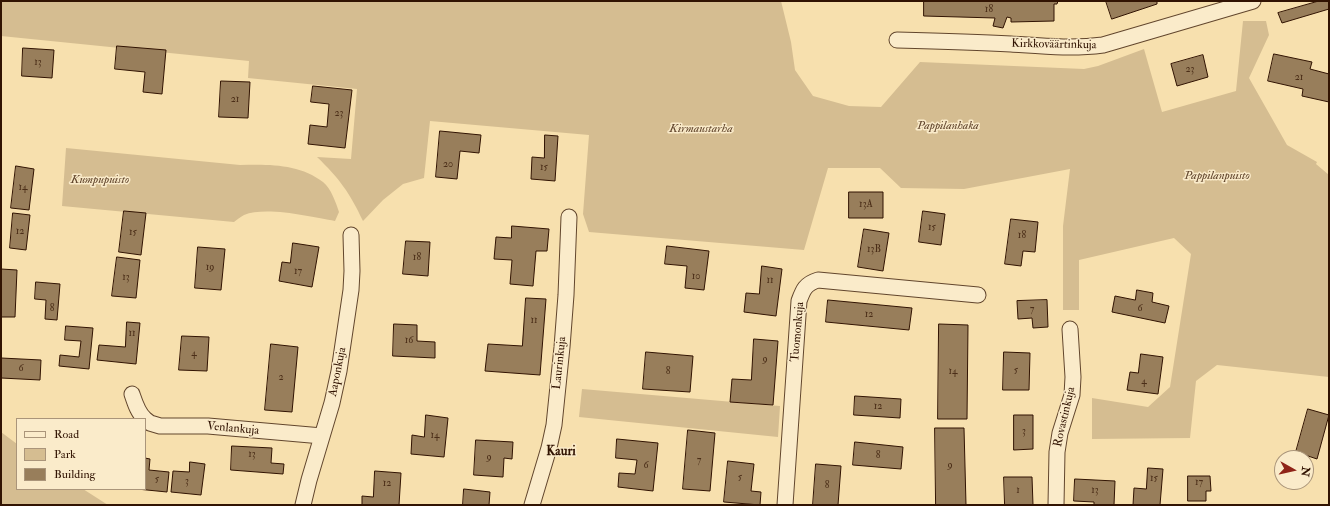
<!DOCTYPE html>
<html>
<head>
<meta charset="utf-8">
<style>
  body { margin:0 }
  #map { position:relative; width:1330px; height:506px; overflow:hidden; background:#f7e0ae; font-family:"IM FELL Double Pica",serif }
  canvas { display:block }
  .frame { position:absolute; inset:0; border:2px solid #311302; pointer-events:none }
  .legend { position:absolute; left:16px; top:418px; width:130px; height:72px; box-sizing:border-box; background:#faebca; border:1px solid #aa957a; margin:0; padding:5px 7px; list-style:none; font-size:12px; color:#311302 }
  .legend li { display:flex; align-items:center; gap:8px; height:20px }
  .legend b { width:20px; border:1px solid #aa957a }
  .north { position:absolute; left:1274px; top:450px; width:40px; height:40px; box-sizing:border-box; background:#faebca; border:1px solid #aa957a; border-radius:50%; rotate:98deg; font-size:11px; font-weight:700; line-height:16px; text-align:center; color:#311302 }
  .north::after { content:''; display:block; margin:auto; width:14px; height:18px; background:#8f2418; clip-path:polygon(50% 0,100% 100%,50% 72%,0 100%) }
</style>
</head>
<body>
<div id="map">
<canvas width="1330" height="506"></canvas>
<div class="frame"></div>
<ul class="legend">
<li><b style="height:5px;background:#faebca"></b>Road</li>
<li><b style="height:11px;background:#d5bd91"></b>Park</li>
<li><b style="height:11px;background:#987e5b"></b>Building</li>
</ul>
<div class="north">N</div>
</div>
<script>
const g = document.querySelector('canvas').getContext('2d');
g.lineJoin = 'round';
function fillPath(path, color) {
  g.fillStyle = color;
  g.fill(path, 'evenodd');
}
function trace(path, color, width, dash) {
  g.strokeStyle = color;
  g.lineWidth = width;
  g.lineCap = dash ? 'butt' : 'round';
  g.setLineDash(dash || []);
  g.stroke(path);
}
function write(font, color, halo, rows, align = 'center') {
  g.font = font + ' "IM FELL Double Pica",serif';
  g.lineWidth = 3;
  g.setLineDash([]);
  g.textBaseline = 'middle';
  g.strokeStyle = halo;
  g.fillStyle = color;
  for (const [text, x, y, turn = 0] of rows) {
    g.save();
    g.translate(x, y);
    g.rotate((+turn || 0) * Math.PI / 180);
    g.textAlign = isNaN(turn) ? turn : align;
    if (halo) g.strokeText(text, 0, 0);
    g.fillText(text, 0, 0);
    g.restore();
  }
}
fillPath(new Path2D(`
  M1,1H781L791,42L795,70L813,96L849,106L881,107L920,62L1084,69L1098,66L1144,49L1162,112L1236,91L1243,21H1266L1269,35L1249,78L1287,145L1317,162L1316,164L1329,175V377L1217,365L1196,381L1190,438L1092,439V398L1148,407L1170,387L1191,254L1174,238L1079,260V310H1063V226L1070,169L964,189L901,188L880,168H828L804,250L589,232L583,214L589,135L430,121L424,178L403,184L383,200L363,221C350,193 339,178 317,157L351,159L357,89L248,78L249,61L1,36Z
  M66,148L240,165C269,164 300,164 323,182C331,188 336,203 339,212L335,221C312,217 266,206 244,215C240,217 237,220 234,222L62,206Z
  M582,389L780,406L778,437L579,417Z
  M1,432L17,444V489H83L108,505H1Z`), '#d5bd91');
const building = new Path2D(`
  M924,1H1058L1057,4H1054V21L1011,22V18L1007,17L1003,28L993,26L995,18L924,16Z
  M1106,1H1157V4L1112,19Z
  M1319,1H1329V9L1282,23L1278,13Z
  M117,46L166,50L162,94L143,92L145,72L115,69Z
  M23,48L54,50L52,78L22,76Z
  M1274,54L1312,62L1310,69L1329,74V102L1302,96L1303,89L1268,81Z
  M1203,55L1208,77L1177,86L1171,64Z
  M221,81L250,82L248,118L219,117Z
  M313,86L352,90L345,148L308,144L310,125L327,127L329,104L311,102Z
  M440,131L481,135L479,153L460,151L457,179L436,177Z
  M545,135L558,136L555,181L531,179L532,157L544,158Z
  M16,166L34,169L29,210L11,208Z
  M849,192H883V218H849Z
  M124,211L146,213L141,255L119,252Z
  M923,211L945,214L941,245L919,242Z
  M13,213L30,215L26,250L10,248Z
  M1011,219L1038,222L1035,252L1023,251L1021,266L1005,264Z
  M512,226L549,229L547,251H536L533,286L510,284L512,260L494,259L496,237L511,238Z
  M864,229L889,233L883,271L858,267Z
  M406,241L430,242L428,276L403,274Z
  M293,243L319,247L312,287L279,281L282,262L290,263Z
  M667,246L709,251L704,290L685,288L687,266L665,264Z
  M198,247L225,249L221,290L195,288Z
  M117,257L140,260L136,298L112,296Z
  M762,266L782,269L776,316L744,312L746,293L759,294Z
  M1,269L17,270L15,317H1Z
  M36,282L60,284L57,320L45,319L46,300L35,299Z
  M1137,290L1153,293L1152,302L1169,306L1165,323L1112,312L1115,296L1135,300Z
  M526,298L546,299L540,375L485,371L488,344L522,346Z
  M828,300L912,308L909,330L826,322Z
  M1047,300L1048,327L1033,328L1032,318L1018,319L1017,301Z
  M127,322L140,323L136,364L97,360L99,345L125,347Z
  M394,324L417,325V341L435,342V358L393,356Z
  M939,324L968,325L967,419H938Z
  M66,326L93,328L89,369L59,366L60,355L79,357L81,341L65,340Z
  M182,336L209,337L207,371L179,370Z
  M754,339L778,341L773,405L730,402L732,379L751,380Z
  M271,344L298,347L292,412L265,410Z
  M646,352L693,356L690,392L643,389Z
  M1004,352L1030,353L1029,390H1003Z
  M1141,354L1163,357L1158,394L1127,390L1130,372L1138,373Z
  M1,358L41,360L40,380L1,378Z
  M855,396L901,399L900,418L854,415Z
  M1308,409L1329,415L1317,459L1296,452Z
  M426,415L448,418L444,457L411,454L412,435L424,437Z
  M1014,415H1033V449L1014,450Z
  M935,428H964L966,505H936Z
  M688,430L715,433L710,491L683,489Z
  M617,439L658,443L653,491L618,487L619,473L635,474L637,460L616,458Z
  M476,440L513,442L512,459L504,458L503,477L474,475Z
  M855,442L903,447L901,469L853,465Z
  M232,446L272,448L271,463L284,464L283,474L231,470Z
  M145,458L150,459L149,470L169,472L167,492L137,489H145Z
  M728,461L754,464L751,491L761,492L760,505L724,502Z
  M190,462L205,464L201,495L171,492L173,471L189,472Z
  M816,464L841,466L838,505H813Z
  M1148,468L1163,469L1160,505H1133L1134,488L1146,489Z
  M375,471L401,473L399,505H362V496L373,497Z
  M1188,476H1210L1211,491H1206V501H1188Z
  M1004,477H1032L1033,505H1005Z
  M1075,479L1115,481L1114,505H1094V502L1074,501Z
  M464,489L490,492L489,505H463Z`);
fillPath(building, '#987e5b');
trace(building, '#311302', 1);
const street = new Path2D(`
  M897,40C935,41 973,42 1011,44C1042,46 1072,49 1103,45L1253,1
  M132,394C135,403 138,413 145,419
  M145,419L150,423L160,426H208L322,436
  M303,505L309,480L332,403L339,371L351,290L352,271L351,235
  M532,505L549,448L554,425L562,347L566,295L569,217
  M785,505L799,301C803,290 805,284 818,280L978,295
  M1056,505L1057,452L1060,433L1072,395L1073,377L1070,329`);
trace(street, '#62462d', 17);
trace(street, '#faebca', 15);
write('10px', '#4b2e18', null, [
  ["18",989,10],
  ["13",38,63],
  ["23",1190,70],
  ["21",1299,78],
  ["21",235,100],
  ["23",339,114],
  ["20",448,165],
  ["15",544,168],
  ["14",23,188],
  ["13A",866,205],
  ["15",932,228],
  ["12",20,232],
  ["15",133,233],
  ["18",1022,236],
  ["13B",874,250],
  ["18",417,258],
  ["19",210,268],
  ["17",298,272],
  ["10",696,277],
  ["13",126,278],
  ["11",770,281],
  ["8",52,309],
  ["6",1140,309],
  ["7",1032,310],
  ["12",869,315],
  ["11",534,321],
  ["11",132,334],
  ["16",409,341],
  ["4",194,354],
  ["9",765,360],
  ["6",21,369],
  ["5",1016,371],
  ["8",668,372],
  ["14",953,372],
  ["2",281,378],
  ["4",1144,382],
  ["12",878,407],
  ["3",1024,432],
  ["14",435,436],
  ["13",252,455],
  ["8",878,456],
  ["9",489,458],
  ["7",699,461],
  ["6",646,466],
  ["9",950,466],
  ["5",740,478],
  ["15",1154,479],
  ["5",157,480],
  ["3",187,482],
  ["17",1199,483],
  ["12",387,484],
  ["8",827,486],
  ["1",1018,491],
  ["13",1095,491]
]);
write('12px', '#311302', '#faebca', [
  ["Kirkkoväärtinkuja",1054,45,1],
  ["Tuomonkuja",798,332,-85],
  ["Laurinkuja",560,363,-84],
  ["Aaponkuja",338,372,-79],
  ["Rovastinkuja",1065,417,-77],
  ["Venlankuja",233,429,5]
]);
write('italic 12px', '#62462d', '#faebca', [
  ["Pappilanhaka",948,126],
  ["Kirmaustarha",701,129],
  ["Pappilanpuisto",1217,176],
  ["Kumpupuisto",100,180]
]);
write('bold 13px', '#311302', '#faebca', [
  ["Kauri",561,452]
]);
</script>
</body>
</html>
